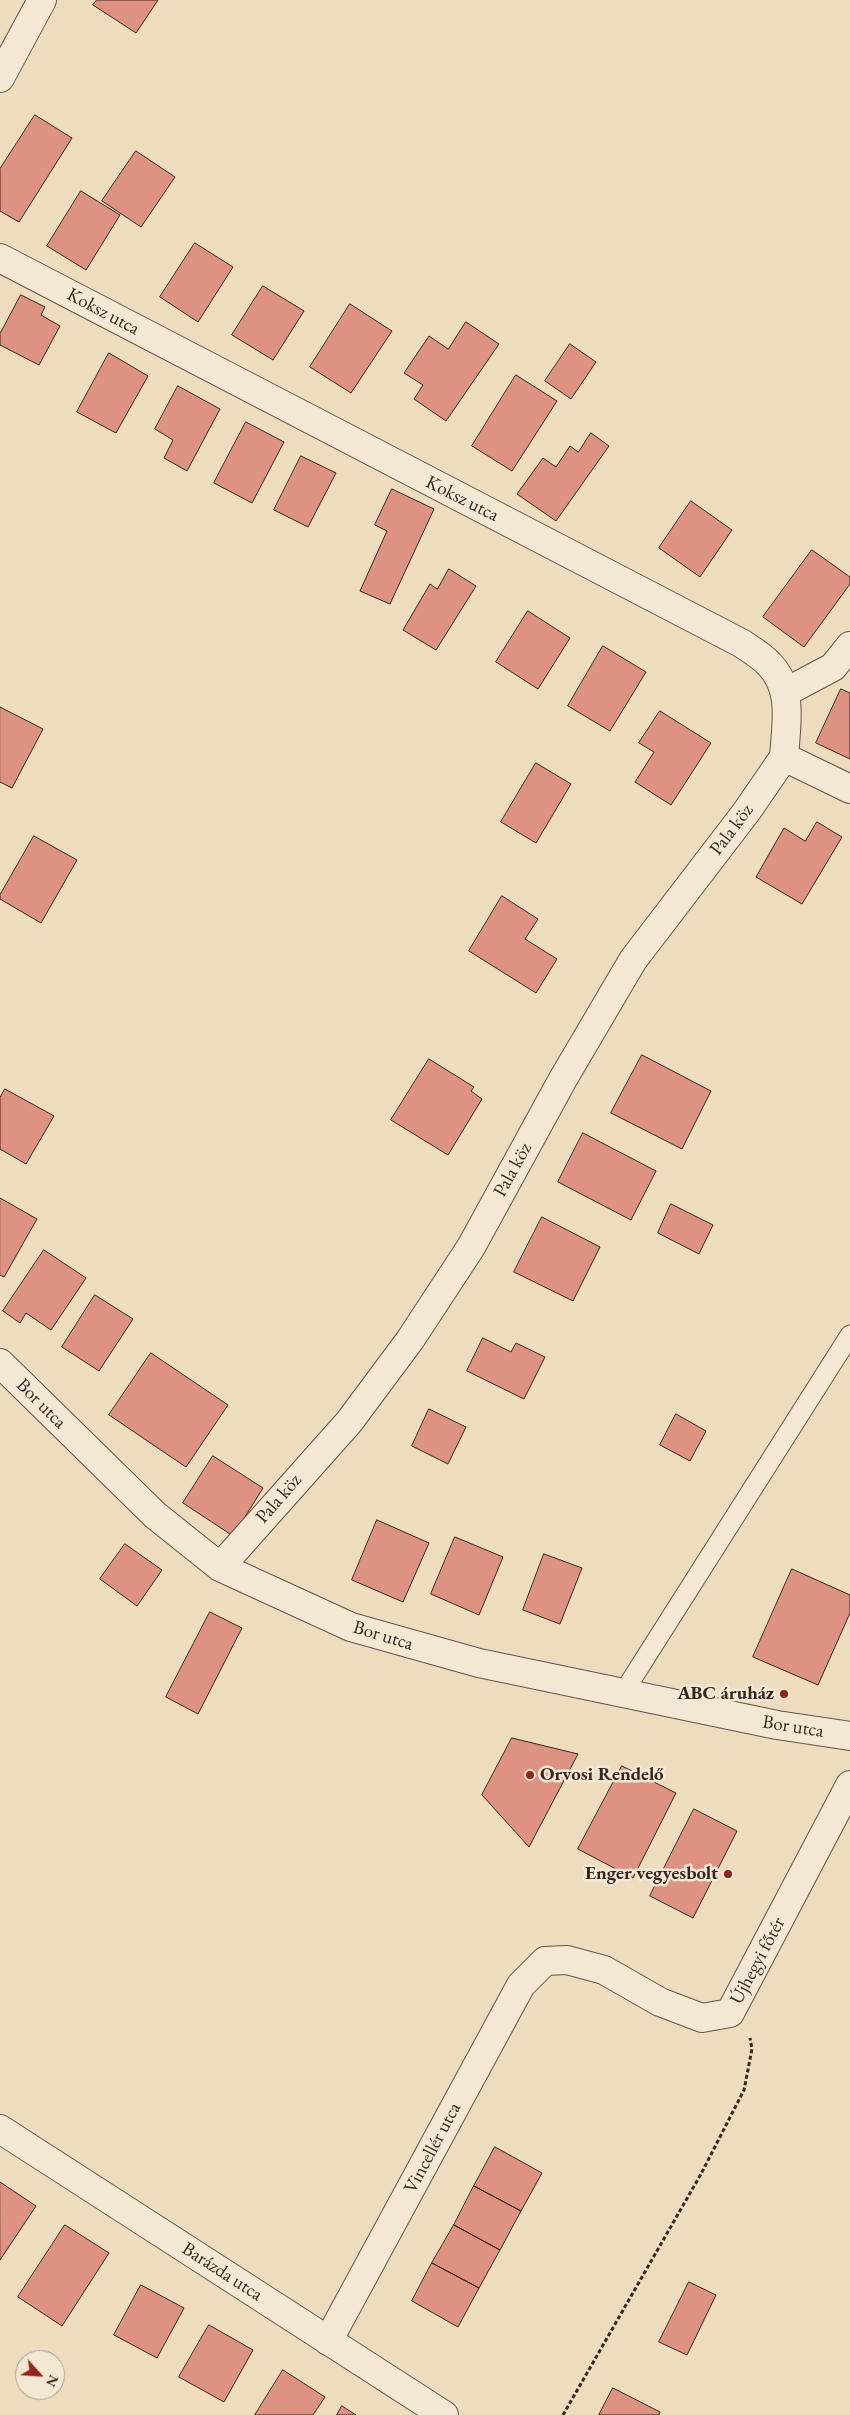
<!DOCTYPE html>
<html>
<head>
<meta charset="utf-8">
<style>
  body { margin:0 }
  #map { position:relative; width:850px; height:2415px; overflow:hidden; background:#eedcbf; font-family:"EB Garamond",serif }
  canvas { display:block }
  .north { position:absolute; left:15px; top:2350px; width:50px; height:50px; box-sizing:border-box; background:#f4e8d5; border:1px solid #a89b8d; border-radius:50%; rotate:116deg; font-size:14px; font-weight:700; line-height:20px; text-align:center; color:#352720 }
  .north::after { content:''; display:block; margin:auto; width:18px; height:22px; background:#8f2418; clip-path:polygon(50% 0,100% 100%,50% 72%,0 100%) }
</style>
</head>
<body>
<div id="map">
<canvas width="850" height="2415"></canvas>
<div class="north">N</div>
</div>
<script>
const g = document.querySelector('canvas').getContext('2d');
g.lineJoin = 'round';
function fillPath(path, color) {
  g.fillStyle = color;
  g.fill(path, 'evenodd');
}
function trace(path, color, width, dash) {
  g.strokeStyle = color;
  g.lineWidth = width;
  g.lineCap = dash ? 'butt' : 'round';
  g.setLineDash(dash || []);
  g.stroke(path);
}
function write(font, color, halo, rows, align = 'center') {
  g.font = font + ' "EB Garamond",serif';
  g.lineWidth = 5;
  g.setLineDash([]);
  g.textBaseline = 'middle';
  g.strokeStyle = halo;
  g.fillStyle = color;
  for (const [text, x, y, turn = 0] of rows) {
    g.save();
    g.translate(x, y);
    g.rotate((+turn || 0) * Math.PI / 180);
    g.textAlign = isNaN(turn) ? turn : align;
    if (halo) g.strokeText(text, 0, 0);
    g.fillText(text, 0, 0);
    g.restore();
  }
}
const building = new Path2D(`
  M97,0H158L136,33L93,5Z
  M35,115L72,138L19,222L0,211V169Z
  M136,151L175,177L141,227L102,201Z
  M81,191L120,215L86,270L47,246Z
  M195,243L233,267L198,322L160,297Z
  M263,286L304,311L273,360L232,335Z
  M21,295L45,307L41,315L60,326L39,365L0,345V334Z
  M350,304L392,331L351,393L310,367Z
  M466,322L499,344L446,421L414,399L423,385L404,373L429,336L448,349Z
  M570,344L596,362L571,399L545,381Z
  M109,353L148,376L116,433L77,412Z
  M516,375L557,401L512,471L472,446Z
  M178,386L220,409L187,471L164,458L173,440L155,429Z
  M246,422L284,442L252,503L214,483Z
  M591,433L609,446L556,521L517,494L543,458L556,467L570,446L578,452Z
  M301,456L336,473L308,527L274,510Z
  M392,489L434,509L390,604L360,591L387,531L375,525Z
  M691,501L732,530L700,577L659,548Z
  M812,550L850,577V584L804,647L763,617Z
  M449,569L476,586L436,650L403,630L430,584L437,589Z
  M528,611L570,638L538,689L496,662Z
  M603,646L646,672L610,731L568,706Z
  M841,689L850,693V759L816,743Z
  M0,707L43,729L12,788L0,782Z
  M660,711L711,743L671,805L635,782L654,752L639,743Z
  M536,763L571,784L536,843L501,822Z
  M817,822L842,837L802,904L756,877L784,828L805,841Z
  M34,836L77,860L41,923L0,899V895Z
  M502,896L538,919L525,939L557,959L536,993L469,951Z
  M642,1055L711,1091L682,1149L611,1113Z
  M429,1059L474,1087L471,1091L482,1099L448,1155L391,1120Z
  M5,1089L54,1116L26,1164L0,1149V1098Z
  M583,1133L656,1171L631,1220L558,1182Z
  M0,1198L37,1219L4,1277L0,1275Z
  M671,1204L713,1225L699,1254L658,1233Z
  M542,1217L600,1247L573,1301L514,1272Z
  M44,1250L86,1278L51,1330L26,1313L20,1323L3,1311Z
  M95,1295L133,1319L99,1371L62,1347Z
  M483,1338L511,1352L516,1343L545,1357L524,1399L467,1371Z
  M151,1353L228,1405L186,1467L109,1415Z
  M429,1409L466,1427L448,1464L412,1446Z
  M676,1414L706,1431L690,1461L660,1445Z
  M213,1456L263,1488L233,1536L183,1503Z
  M377,1520L429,1543L403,1602L352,1580Z
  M455,1537L503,1557L479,1615L431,1594Z
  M125,1544L162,1570L137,1606L100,1579Z
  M544,1554L582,1568L560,1624L523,1610Z
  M792,1569L850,1595V1613L818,1685L753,1657Z
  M210,1612L242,1628L198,1714L166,1697Z
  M512,1738L578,1754L529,1847L482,1795Z
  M622,1766L676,1793L633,1878L578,1849Z
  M694,1809L737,1831L693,1918L650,1896Z
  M495,2147L542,2173L521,2211L474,2186Z
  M0,2182L36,2206L0,2260Z
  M474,2186L521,2211L500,2250L454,2225Z
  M65,2225L109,2253L62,2326L18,2297Z
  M454,2225L500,2250L479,2288L432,2263Z
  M432,2263L479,2288L458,2327L412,2301Z
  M689,2282L716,2295L687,2355L659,2342Z
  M141,2285L184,2308L157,2358L114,2335Z
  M209,2325L253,2350L224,2402L179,2377Z
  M283,2370L325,2397L313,2415H255Z
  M613,2388L660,2412L659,2415H599Z
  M342,2406L356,2415H337Z`);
fillPath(building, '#de9281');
trace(building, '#352720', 1);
const lane = new Path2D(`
  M623,1693L850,1335`);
const street = new Path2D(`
  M0,78L42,0
  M0,258L741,643C750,649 762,656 769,664C794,689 786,725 784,757L850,789
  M786,692L833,667L850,646
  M0,1363L155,1515L220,1567L351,1627L479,1663L777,1725L850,1736
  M220,1567L349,1422L410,1340L471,1247L563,1079L633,960L747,811L784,757
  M0,2129L444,2415
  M328,2341L521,1985L545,1961L567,1960L604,1970L660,2002L702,2018L730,2013L850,1785`);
trace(lane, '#635448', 21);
trace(street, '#635448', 30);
trace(new Path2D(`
  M563,2415L701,2174L744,2090L752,2049L750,2038`), '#352720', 3, [4, 2.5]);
trace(lane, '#f4e8d5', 19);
trace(street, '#f4e8d5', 28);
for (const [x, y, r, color] of [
  [784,1694,5,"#8f2418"],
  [530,1775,5,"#8f2418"],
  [728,1874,5,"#8f2418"]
]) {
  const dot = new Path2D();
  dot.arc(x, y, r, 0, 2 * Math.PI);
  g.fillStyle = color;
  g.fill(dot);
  trace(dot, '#f4e8d5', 2);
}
write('19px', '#352720', '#f4e8d5', [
  ["Koksz utca",103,312,28],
  ["Koksz utca",462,499,27],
  ["Pala köz",732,830,-53],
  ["Pala köz",513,1170,-61],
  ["Bor utca",41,1404,45],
  ["Pala köz",279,1499,-49],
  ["Bor utca",383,1636,17],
  ["Bor utca",793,1727,9],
  ["Újhegyi főtér",758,1961,-62],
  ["Vincellér utca",433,2148,-62],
  ["Barázda utca",222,2272,33]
]);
write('bold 19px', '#352720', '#f4e8d5', [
  ["ABC áruház",774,1694],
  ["Orvosi Rendelő",540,1775,"left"],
  ["Enger vegyesbolt",718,1874]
], 'right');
</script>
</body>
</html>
